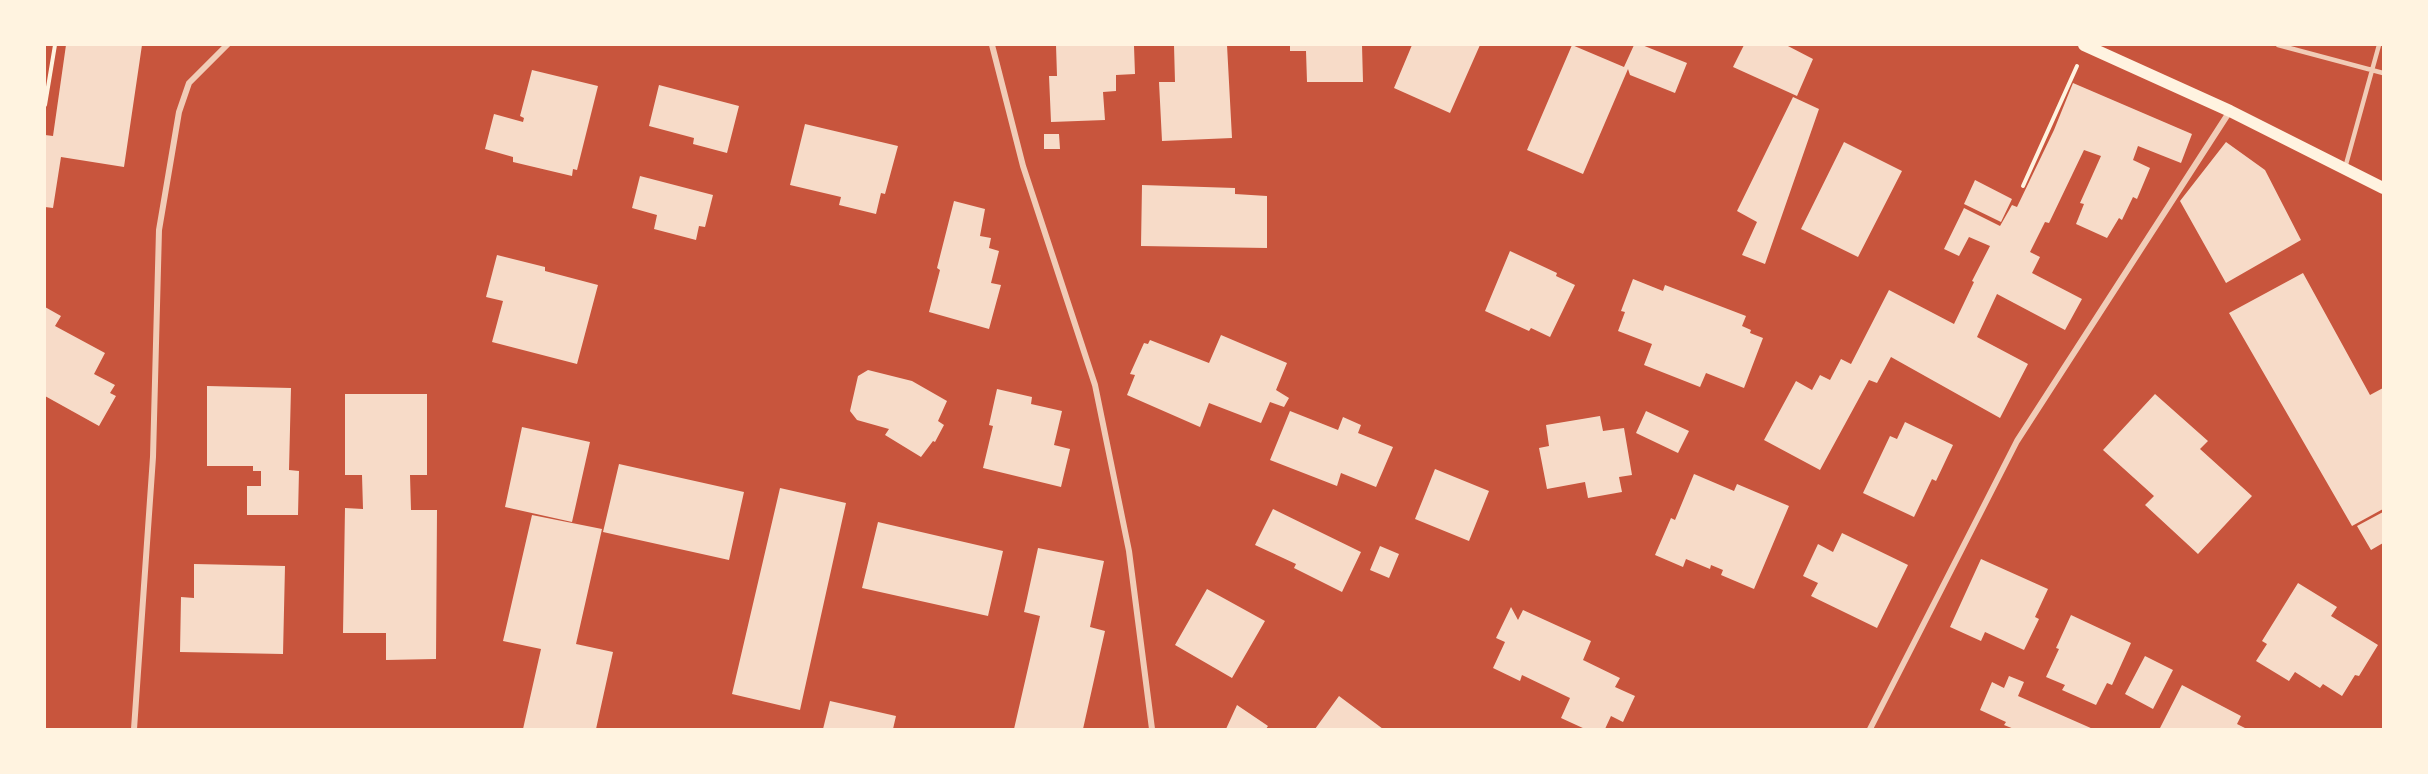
<!DOCTYPE html>
<html>
<head>
<meta charset="utf-8">
<style>
  body { margin:0 }
  #map { position:relative; width:2428px; height:774px; overflow:hidden; background:#c8553d; font-family:Montserrat,sans-serif }
  canvas { display:block }
  .frame { position:absolute; inset:0; border:46px solid #fff3e0; pointer-events:none }
</style>
</head>
<body>
<div id="map">
<canvas width="2428" height="774"></canvas>
<div class="frame"></div>
</div>
<script>
const g = document.querySelector('canvas').getContext('2d');
g.lineJoin = 'round';
function fillPath(path, color) {
  g.fillStyle = color;
  g.fill(path, 'evenodd');
}
function trace(path, color, width, dash) {
  g.strokeStyle = color;
  g.lineWidth = width;
  g.lineCap = dash ? 'butt' : 'round';
  g.setLineDash(dash || []);
  g.stroke(path);
}
fillPath(new Path2D(`
  M66,45H142L124,167L61,157L53,208L45,207V135L53,136Z
  M1056,45L1134,46L1135,74L1116,75V91L1103,92L1105,120L1051,122L1049,76H1057Z
  M1174,45H1227L1232,138L1162,141L1159,82H1175Z
  M1290,45H1362L1363,82H1307L1306,51H1290Z
  M1412,45H1480L1450,113L1394,88Z
  M1572,45L1624,67L1634,45H1642L1687,63L1675,93L1630,75L1628,69L1583,174L1527,150Z
  M1744,45H1786L1813,59L1797,96L1733,67Z
  M532,70L598,86L577,170L573,169L572,176L513,162V157L485,149L494,114L523,122L524,118L520,116Z
  M2073,83L2192,134L2181,163L2138,146L2133,160L2150,168L2137,199L2133,197L2122,220L2119,218L2107,238L2076,224L2084,204L2080,203L2101,156L2084,150L2049,223L2045,222L2030,252L2040,257L2032,273L2082,299L2065,330L1997,294L1977,337L2028,364L2000,418L1891,357L1877,383L1869,380L1820,470L1764,440L1796,381L1812,390L1820,375L1830,380L1841,359L1851,364L1889,290L1954,324L1974,282L1972,281L1990,246L1969,237L1959,256L1944,249L1964,208L2000,226L2012,205L2017,207L2054,130Z
  M659,85L739,106L727,153L693,144L694,138L649,126Z
  M1793,97L1819,109L1765,264L1742,255L1757,222L1737,211Z
  M805,124L898,146L885,194L881,193L876,214L839,205L841,197L790,185Z
  M1044,134H1059L1060,149H1044Z
  M1844,142L1902,171L1858,257L1801,229Z
  M2226,142L2265,170L2301,240L2226,283L2180,201Z
  M640,176L713,195L705,227L699,226L696,240L654,229L657,215L632,208Z
  M1975,180L2012,199L2001,222L1964,204Z
  M1142,185L1235,188V194L1267,196V248L1141,246Z
  M954,201L985,209L980,236L991,238L989,248L999,251L991,283L1001,285L989,329L929,312L940,270L937,268Z
  M1510,251L1557,273L1556,276L1575,285L1550,337L1531,328L1529,331L1485,311Z
  M497,255L545,267V271L598,285L577,364L492,342L503,301L486,297Z
  M2303,273L2370,395L2383,388V509L2352,526L2229,313Z
  M1633,279L1663,291L1665,285L1746,316L1742,326L1751,330L1750,333L1763,338L1744,388L1706,373L1700,387L1644,365L1652,344L1618,331L1625,312L1621,311Z
  M45,307L61,316L55,326L105,353L94,374L115,385L110,393L116,396L99,426L45,396Z
  M1221,335L1287,363L1276,390L1289,398L1284,407L1270,402L1261,423L1209,403L1200,427L1127,395L1135,375L1130,374L1144,343L1148,344L1150,340L1209,363Z
  M868,370L912,381L947,401L938,421L944,425L935,442L933,441L921,457L885,435L889,429L857,420L850,411L858,376Z
  M207,386L291,388L289,470L299,471L298,515H247V486H261V471H253V466H207Z
  M997,389L1032,397L1031,404L1062,411L1054,445L1070,449L1061,487L983,468L993,426L989,425Z
  M345,394H427V475H410L411,510H437L436,659L386,660V633H343L345,508L363,509L362,475H345Z
  M2155,394L2208,441L2200,449L2252,496L2198,554L2145,505L2154,496L2103,450Z
  M1290,411L1338,430L1343,417L1361,425L1358,433L1393,447L1376,487L1341,473L1337,486L1270,460Z
  M1646,411L1689,431L1678,453L1636,433Z
  M1600,416L1603,431L1624,428L1632,475L1619,477L1622,492L1588,498L1585,482L1547,489L1539,448L1549,446L1546,425Z
  M1905,422L1953,445L1936,481L1932,479L1914,517L1863,493L1890,436L1897,439Z
  M522,427L590,442L572,522L505,507Z
  M619,464L744,492L729,560L603,532Z
  M1435,469L1489,491L1469,541L1415,519Z
  M1694,474L1734,491L1737,484L1789,506L1754,589L1721,575L1723,570L1711,565L1710,569L1686,559L1683,567L1655,555L1671,518L1675,520Z
  M780,488L846,503L800,710L732,694Z
  M1273,509L1361,552L1342,592L1294,568L1296,564L1255,545Z
  M2383,512V543L2371,550L2357,526Z
  M532,515L602,529L576,644L613,652L596,729H523L541,649L503,641Z
  M878,522L1003,551L988,616L862,588Z
  M1842,533L1908,565L1877,628L1811,596L1818,583L1803,576L1818,544L1833,552Z
  M1380,546L1399,554L1389,578L1370,570Z
  M1038,548L1104,561L1090,627L1105,631L1083,729H1014L1040,616L1024,612Z
  M1981,559L2048,589L2035,617L2039,619L2024,650L1985,632L1981,641L1950,627Z
  M194,564L285,566L283,654L180,652L181,597L194,598Z
  M2298,583L2337,607L2331,616L2378,645L2359,676L2355,675L2342,696L2323,684L2320,688L2295,672L2289,681L2256,661L2267,644L2262,641Z
  M1207,589L1265,621L1232,678L1175,645Z
  M1511,607L1518,620L1523,610L1591,641L1583,660L1620,678L1615,687L1635,696L1623,722L1611,716L1605,729H1585L1561,718L1570,698L1522,675L1520,681L1493,668L1505,642L1496,638Z
  M2071,615L2131,643L2112,685L2107,683L2096,705L2062,690L2065,685L2046,677L2059,649L2056,648Z
  M2145,656L2173,670L2153,709L2125,694Z
  M2009,676L2024,682L2018,696L2093,729H2014L2004,725L2006,722L1980,710L1992,682L2004,688Z
  M2182,685L2241,716L2237,724L2247,729L2160,728Z
  M1339,696L1383,729H1315Z
  M830,701L896,716L893,729H823Z
  M1237,705L1268,726L1266,729H1226Z`), '#f7dbc8');
trace(new Path2D(`
  M45,105L55,45
  M2023,186L2077,66`), '#fff3e0', 4);
trace(new Path2D(`
  M2278,45L2383,73
  M2345,168L2379,45`), '#f1ccb7', 4.5);
trace(new Path2D(`
  M992,45L1023,166L1095,385L1129,551L1152,729
  M134,729L153,457L159,230L179,112L189,83L227,45
  M1870,729L2017,441L2230,111`), '#f1ccb7', 6);
trace(new Path2D(`
  M2084,45L2230,111L2383,188`), '#fff3e0', 12);
</script>
</body>
</html>
